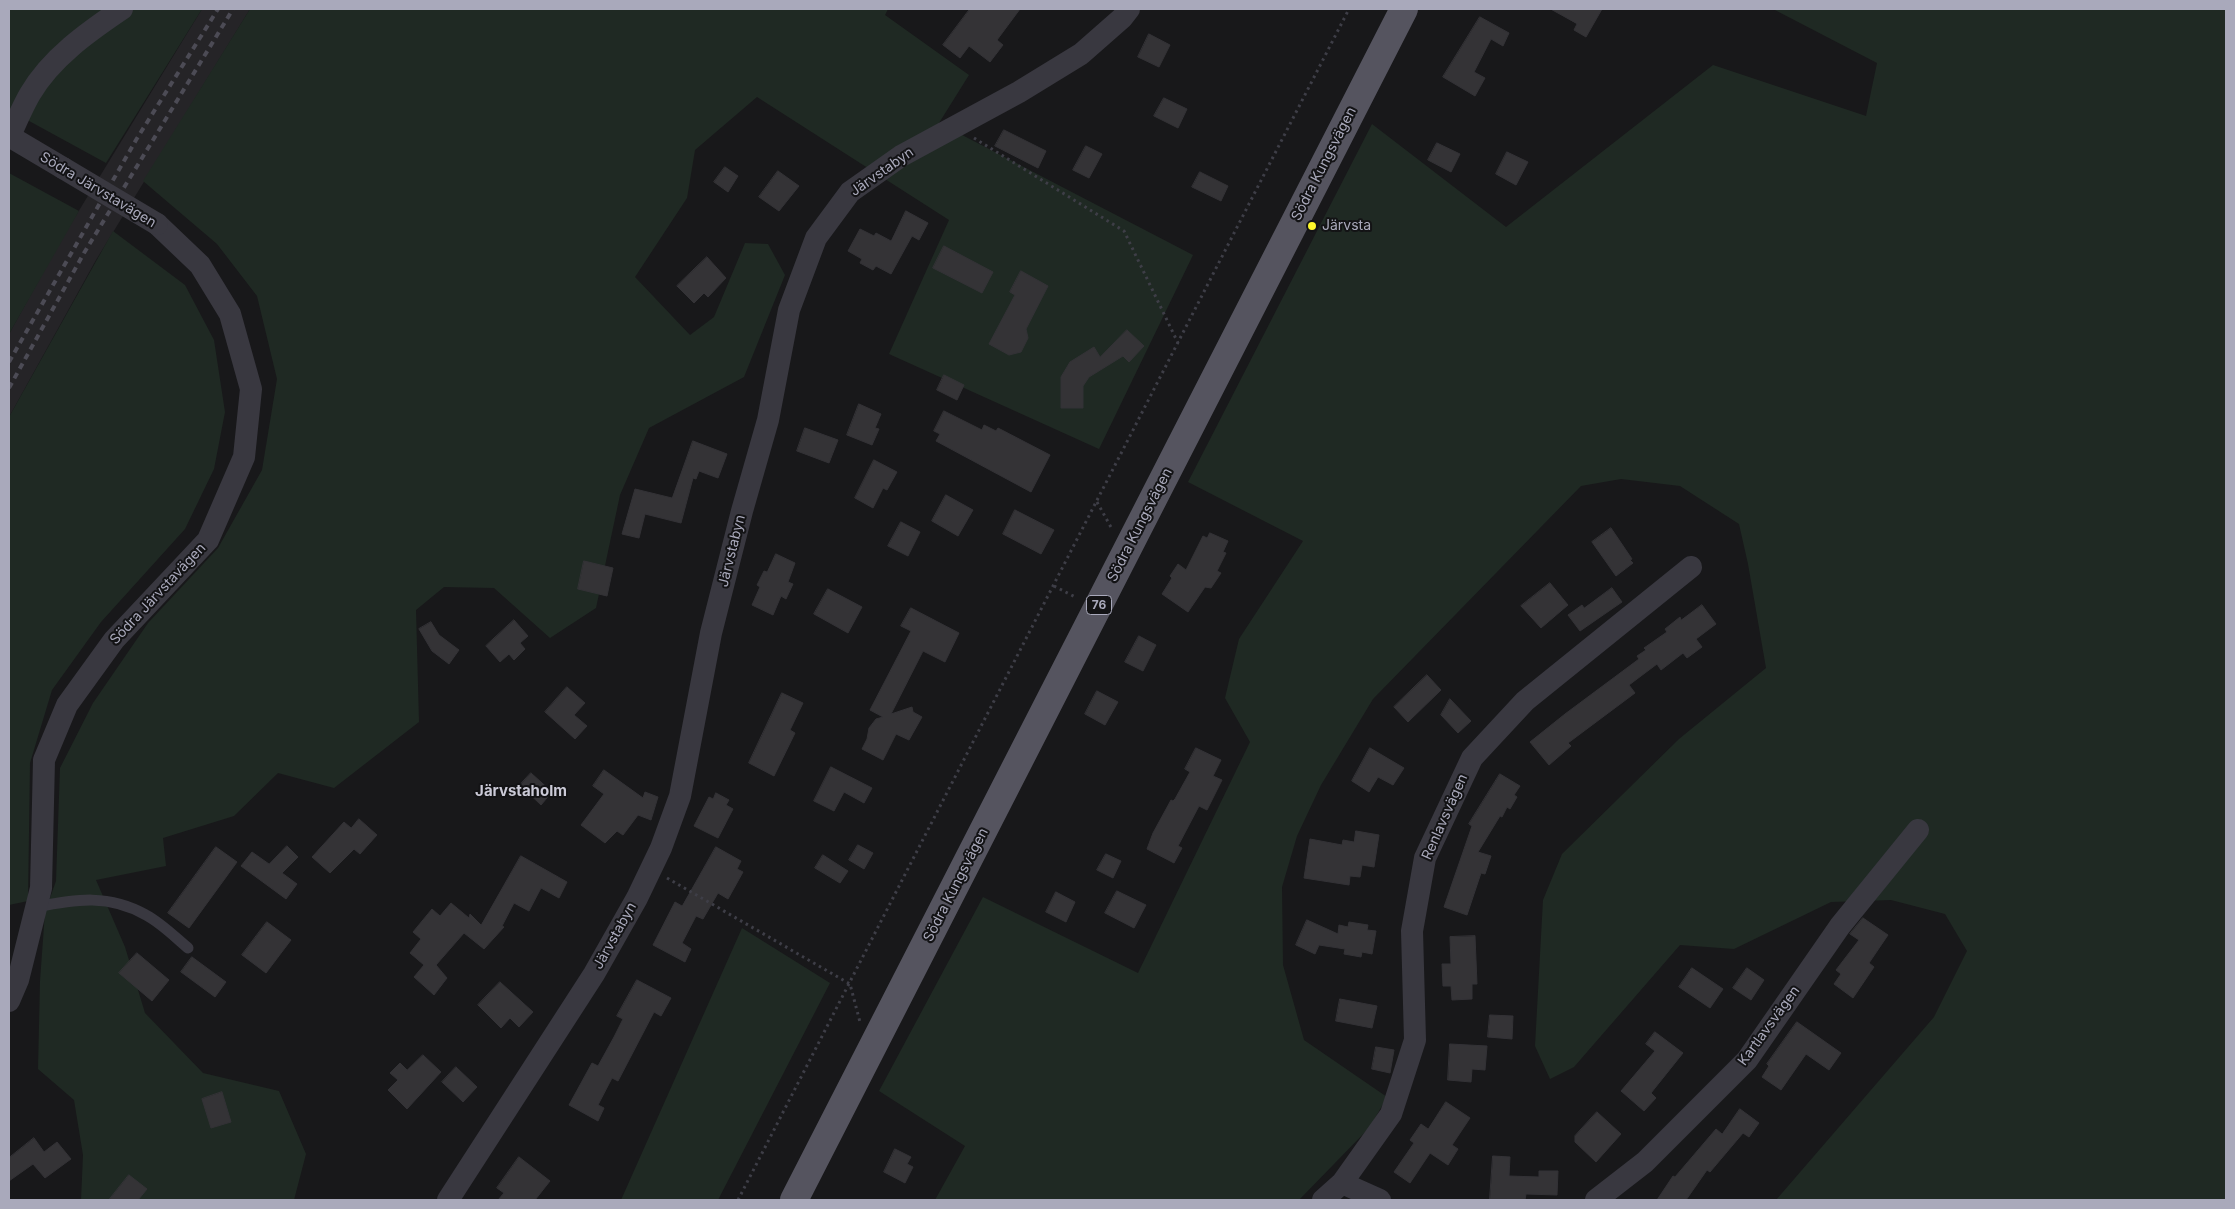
<!DOCTYPE html>
<html>
<head>
<meta charset="utf-8">
<style>
  body { margin:0 }
  #map { position:relative; width:2235px; height:1209px; overflow:hidden; background:#18181a; font-family:Inter,sans-serif }
  canvas { display:block }
  .frame { position:absolute; inset:0; border:10px solid #a9a9bb; pointer-events:none }
</style>
</head>
<body>
<div id="map">
<canvas width="2235" height="1209"></canvas>
<div class="frame"></div>
</div>
<script>
const g = document.querySelector('canvas').getContext('2d');
g.lineJoin = 'round';
function fillPath(path, color) {
  g.fillStyle = color;
  g.fill(path, 'evenodd');
}
function trace(path, color, width, dash) {
  g.strokeStyle = color;
  g.lineWidth = width;
  g.lineCap = dash ? 'butt' : 'round';
  g.setLineDash(dash || []);
  g.stroke(path);
}
function write(font, color, halo, rows, align = 'center') {
  g.font = font + ' Inter,sans-serif';
  g.lineWidth = 4;
  g.setLineDash([]);
  g.textBaseline = 'middle';
  g.strokeStyle = halo;
  g.fillStyle = color;
  for (const [text, x, y, turn = 0] of rows) {
    g.save();
    g.translate(x, y);
    g.rotate((+turn || 0) * Math.PI / 180);
    g.textAlign = isNaN(turn) ? turn : align;
    if (halo) g.strokeText(text, 0, 0);
    g.fillText(text, 0, 0);
    g.restore();
  }
}
fillPath(new Path2D(`
  M202,9H250L96,260L9,417V334L61,240Z`), '#252427');
fillPath(new Path2D(`
  M9,9H202L106,163L9,110Z
  M250,9H888L885,15L969,75L939,123L1193,255L1099,449L889,354L949,220L757,97L695,150L687,198L635,277L690,335L714,317L745,243L768,244L785,275L744,377L649,428L620,495L596,608L550,638L494,588L444,587L416,610L419,722L334,788L278,773L234,816L163,838L166,866L96,880L125,947L145,1013L203,1073L279,1091L306,1154L294,1200H81L83,1155L74,1100L38,1069L40,981L45,912L56,881L60,768L93,703L148,623L218,548L262,470L277,379L257,296L217,244L143,181Z
  M1773,9H2226V1200H1776L1934,1017L1967,951L1945,914L1891,900L1831,902L1734,949L1680,945L1574,1067L1550,1079L1535,1046L1543,900L1562,854L1679,739L1766,668L1748,564L1739,524L1680,486L1621,479L1581,486L1373,699L1321,785L1297,836L1282,887L1283,965L1304,1040L1387,1097L1370,1127L1299,1200H935L965,1146L879,1091L983,897L1138,973L1250,742L1225,698L1239,639L1303,541L1188,482L1372,124L1506,227L1713,65L1866,116L1877,63Z
  M9,173L79,211L9,334Z
  M113,231L185,285L214,340L225,412L214,469L185,529L101,622L52,690L30,763L28,901L9,905V417Z
  M742,928L830,983L718,1200H621Z`), '#1f2923');
const building = new Path2D(`
  M970,9H1020L997,40L1003,45L990,62L969,46L960,58L943,45Z
  M1551,9H1602L1586,37L1574,30L1577,24Z
  M1480,17L1509,33L1503,46L1491,39L1474,72L1485,78L1475,96L1443,77Z
  M1149,34L1170,45L1159,67L1138,57Z
  M1164,98L1187,109L1178,128L1154,116Z
  M1004,130L1046,151L1038,168L995,146Z
  M1437,143L1460,154L1451,172L1428,160Z
  M1086,146L1102,154L1089,178L1073,170Z
  M1507,152L1528,162L1516,185L1496,174Z
  M725,167L738,176L728,192L714,182Z
  M778,171L799,186L779,211L759,197Z
  M1200,172L1228,186L1221,201L1192,187Z
  M906,211L928,223L919,240L912,236L891,274L876,266L873,270L860,263L862,259L848,251L860,229L874,236L876,233L891,241Z
  M944,246L993,272L982,293L933,268Z
  M707,257L726,278L708,297L704,293L694,303L677,286Z
  M1021,271L1048,286L1026,329L1028,338L1021,352L1009,355L989,344L1015,295L1010,292Z
  M1127,330L1144,346L1129,362L1123,356L1089,377L1083,386V408H1061V377L1070,362L1094,347L1100,357Z
  M944,375L964,385L957,400L937,390Z
  M859,404L881,414L875,428L879,429L872,445L847,435Z
  M944,411L982,430L984,425L996,431L998,428L1050,455L1031,492L936,441L940,434L934,431Z
  M805,428L838,440L829,463L797,451Z
  M693,441L727,454L718,478L699,471L696,479L693,478L681,523L645,514L639,538L622,534L635,489L672,498Z
  M874,460L897,472L887,490L883,488L873,508L855,498Z
  M946,495L973,510L958,536L932,521Z
  M1015,510L1054,530L1041,554L1003,534Z
  M901,522L920,532L908,556L888,546Z
  M1611,528L1632,559L1630,560L1633,563L1616,576L1592,542Z
  M1210,533L1228,541L1223,552L1226,553L1217,571L1221,573L1211,588L1205,587L1188,612L1162,594L1172,578L1170,576L1178,564L1186,570L1203,536L1207,538Z
  M776,554L795,563L788,582L793,584L786,599L781,596L773,615L752,605L760,587L757,585L764,571L767,572Z
  M584,561L613,568L607,596L578,589Z
  M1550,583L1568,605L1541,628L1521,606Z
  M1612,588L1622,602L1580,631L1568,615L1582,605L1584,608Z
  M828,589L862,607L848,633L814,614Z
  M1702,605L1716,624L1696,639L1702,647L1687,658L1683,653L1661,670L1657,664L1629,685L1635,693L1568,743L1571,746L1549,765L1530,742L1565,714L1639,659L1637,656L1646,650L1644,648L1667,632L1665,629L1680,617L1681,620Z
  M911,608L959,633L945,662L923,651L891,714L912,707L913,712L922,717L909,740L896,734L883,760L862,749L867,739L869,728L876,719L883,717L870,710L911,631L901,626Z
  M514,620L528,636L520,643L525,649L514,660L509,654L500,662L486,646Z
  M431,622L439,635L459,650L449,664L432,651L419,629Z
  M1139,636L1156,645L1143,671L1125,662Z
  M1427,675L1441,690L1408,722L1394,707Z
  M567,687L585,703L574,715L587,726L575,739L545,712Z
  M1097,691L1118,702L1105,725L1085,714Z
  M782,693L803,703L790,730L795,733L774,776L749,763Z
  M1450,699L1471,721L1458,733L1441,715Z
  M1196,748L1221,760L1213,776L1222,780L1207,810L1199,806L1178,846L1182,848L1174,863L1147,849L1153,833L1171,800L1173,801L1175,799L1190,772L1185,769Z
  M1370,748L1404,768L1393,785L1378,777L1369,792L1352,781Z
  M831,767L872,788L864,803L844,792L834,811L814,801Z
  M604,770L643,798L645,792L658,797L651,820L638,815L623,835L617,831L605,843L581,825L604,794L593,786Z
  M531,773L552,792L541,805L520,785Z
  M1500,774L1520,786L1514,795L1517,797L1510,809L1507,807L1502,817L1500,816L1478,852L1491,856L1485,874L1481,873L1467,915L1444,907L1472,826L1469,824Z
  M716,793L729,800L726,805L733,809L718,838L694,826L709,797L713,799Z
  M359,819L377,835L360,854L354,849L330,873L312,857L344,822L351,828Z
  M1356,831L1379,835L1374,867L1362,865L1360,877L1350,876L1349,885L1304,878L1310,839L1342,845L1343,840L1354,842Z
  M858,845L873,853L864,869L849,860Z
  M287,846L298,857L282,873L297,884L286,899L241,866L252,852L269,864Z
  M216,847L237,862L189,928L168,913Z
  M716,847L741,861L737,869L743,872L728,899L718,893L703,919L696,916L682,943L691,949L685,962L653,945L675,902L682,906Z
  M1106,854L1121,861L1113,878L1097,870Z
  M823,855L848,871L840,883L815,868Z
  M521,856L567,882L559,898L541,888L529,911L514,903L502,926L504,927L484,949L464,933L436,965L447,978L434,995L414,977L424,965L410,953L421,939L413,932L432,909L440,916L451,903L469,918L470,914L481,925Z
  M1117,891L1146,905L1134,928L1105,913Z
  M1056,892L1075,902L1066,922L1046,912Z
  M1863,918L1888,935L1869,963L1874,967L1853,998L1834,984L1841,974L1836,970L1859,940L1850,934Z
  M1307,920L1338,934L1339,925L1348,927L1349,922L1368,925L1367,930L1376,931L1372,954L1362,952L1361,957L1344,954L1345,949L1319,945L1315,954L1296,945Z
  M267,922L291,940L266,973L242,955Z
  M1475,936L1477,984H1472V999L1452,1000L1451,986H1443L1442,964H1451L1450,937Z
  M137,953L169,980L152,1001L119,973Z
  M192,957L226,982L215,997L181,972Z
  M1692,968L1723,989L1710,1008L1679,987Z
  M1747,968L1764,980L1751,1000L1733,988Z
  M637,980L671,998L661,1016L654,1012L618,1081L612,1078L598,1105L604,1108L598,1121L569,1105L592,1063L598,1066L614,1037L623,1019L617,1016Z
  M500,982L533,1012L519,1027L510,1018L501,1028L478,1005Z
  M1340,999L1377,1006L1372,1028L1336,1021Z
  M1490,1015L1513,1016L1512,1039L1488,1037Z
  M1797,1022L1841,1053L1829,1070L1806,1054L1781,1090L1762,1077L1769,1066L1767,1064Z
  M1655,1032L1683,1053L1651,1093L1656,1098L1644,1111L1621,1091L1655,1051L1646,1044Z
  M1450,1044L1487,1046L1485,1070L1472,1069L1471,1082L1448,1080Z
  M1376,1047L1394,1050L1390,1073L1372,1069Z
  M423,1055L441,1072L407,1109L388,1090L398,1080L390,1073L400,1063L407,1070Z
  M456,1067L477,1087L463,1102L442,1082Z
  M222,1092L231,1122L211,1128L202,1099Z
  M1446,1102L1470,1118L1452,1145L1458,1149L1448,1165L1430,1153L1410,1183L1394,1172L1414,1143L1410,1140L1421,1124L1428,1129Z
  M1740,1109L1759,1123L1749,1137L1743,1133L1710,1172L1707,1170L1686,1200H1657L1673,1176L1675,1177L1716,1129L1722,1134Z
  M1597,1112L1621,1134L1596,1162L1575,1142V1136Z
  M34,1138L44,1152L57,1142L71,1159L45,1178L33,1164L9,1181V1158Z
  M895,1149L911,1157L907,1164L913,1167L905,1183L884,1172Z
  M1493,1156L1510,1157L1509,1176L1539,1177V1171H1558L1557,1195L1526,1194L1525,1200L1490,1199Z
  M519,1157L550,1181L535,1200H498L504,1193L497,1188Z
  M129,1175L147,1189L138,1200H109Z`);
fillPath(building, '#343336');
trace(building, '#333236', 1);
trace(new Path2D(`
  M974,138L1124,231L1178,343
  M1097,502L1112,529
  M1054,586L1077,598
  M667,878L850,984L860,1022
  M738,1200L1349,9`), '#3e3e47', 3, [2.5, 4]);
trace(new Path2D(`
  M37,907C76,899 109,894 146,915C161,923 175,937 188,948`), '#393840', 11);
trace(new Path2D(`
  M9,136L63,168
  M10,136C16,122 22,108 30,94C51,58 88,32 122,9
  M9,1001L18,980L41,888L44,760L67,705L114,640L208,540L244,457L251,389L230,314L200,265L157,224
  M1342,1183L1380,1200
  M448,1200L594,974L637,898L661,848L680,796L711,633L742,511L768,420L789,310L816,238L850,192L901,156L1019,92L1081,54L1122,18L1129,9
  M1323,1200L1342,1183L1391,1114L1415,1040L1412,931L1425,858L1472,758L1525,701L1691,567
  M1596,1200L1645,1162L1747,1060L1840,926L1918,830`), '#393840', 22);
trace(new Path2D(`
  M794,1200L1404,9`), '#55545f', 28);
trace(new Path2D(`
  M9,362L136,140L218,9
  M9,388L84,253L233,9`), '#4c4b55', 4, [6, 5]);
trace(new Path2D(`
  M63,168L157,224`), '#393840', 22);
for (const [x, y, r, color] of [
  [1312,226,5,"#fff82b"]
]) {
  const dot = new Path2D();
  dot.arc(x, y, r, 0, 2 * Math.PI);
  g.fillStyle = color;
  g.fill(dot);
  trace(dot, '#131315', 2);
}
for (const [x, y, w] of [
  [1099,605,25]
]) {
  const box = new Path2D();
  box.roundRect(x - w / 2, y - 9.5, w, 19, 4);
  g.fillStyle = '#131315';
  g.fill(box);
  trace(box, '#a9a9bb', 1);
}
write('bold 12px', '#a9a9bb', null, [
  ["76",1099,605]
]);
write('14px', '#a9a9bb', '#131315', [
  ["Södra Kungsvägen",1324,164,-63],
  ["Järvstabyn",882,172,-35],
  ["Södra Järvstavägen",98,190,31],
  ["Södra Kungsvägen",1140,525,-63],
  ["Järvstabyn",732,551,-76],
  ["Södra Järvstavägen",158,594,-47],
  ["Renlavsvägen",1445,817,-66],
  ["Södra Kungsvägen",956,885,-63],
  ["Järvstabyn",615,936,-61],
  ["Kartlavsvägen",1769,1026,-54]
]);
write('14px', '#a9a9bb', '#131315', [
  ["Järvsta",1322,226]
], 'left');
write('bold 15px', '#cbcad7', '#131315', [
  ["Järvstaholm",521,791]
]);
</script>
</body>
</html>
